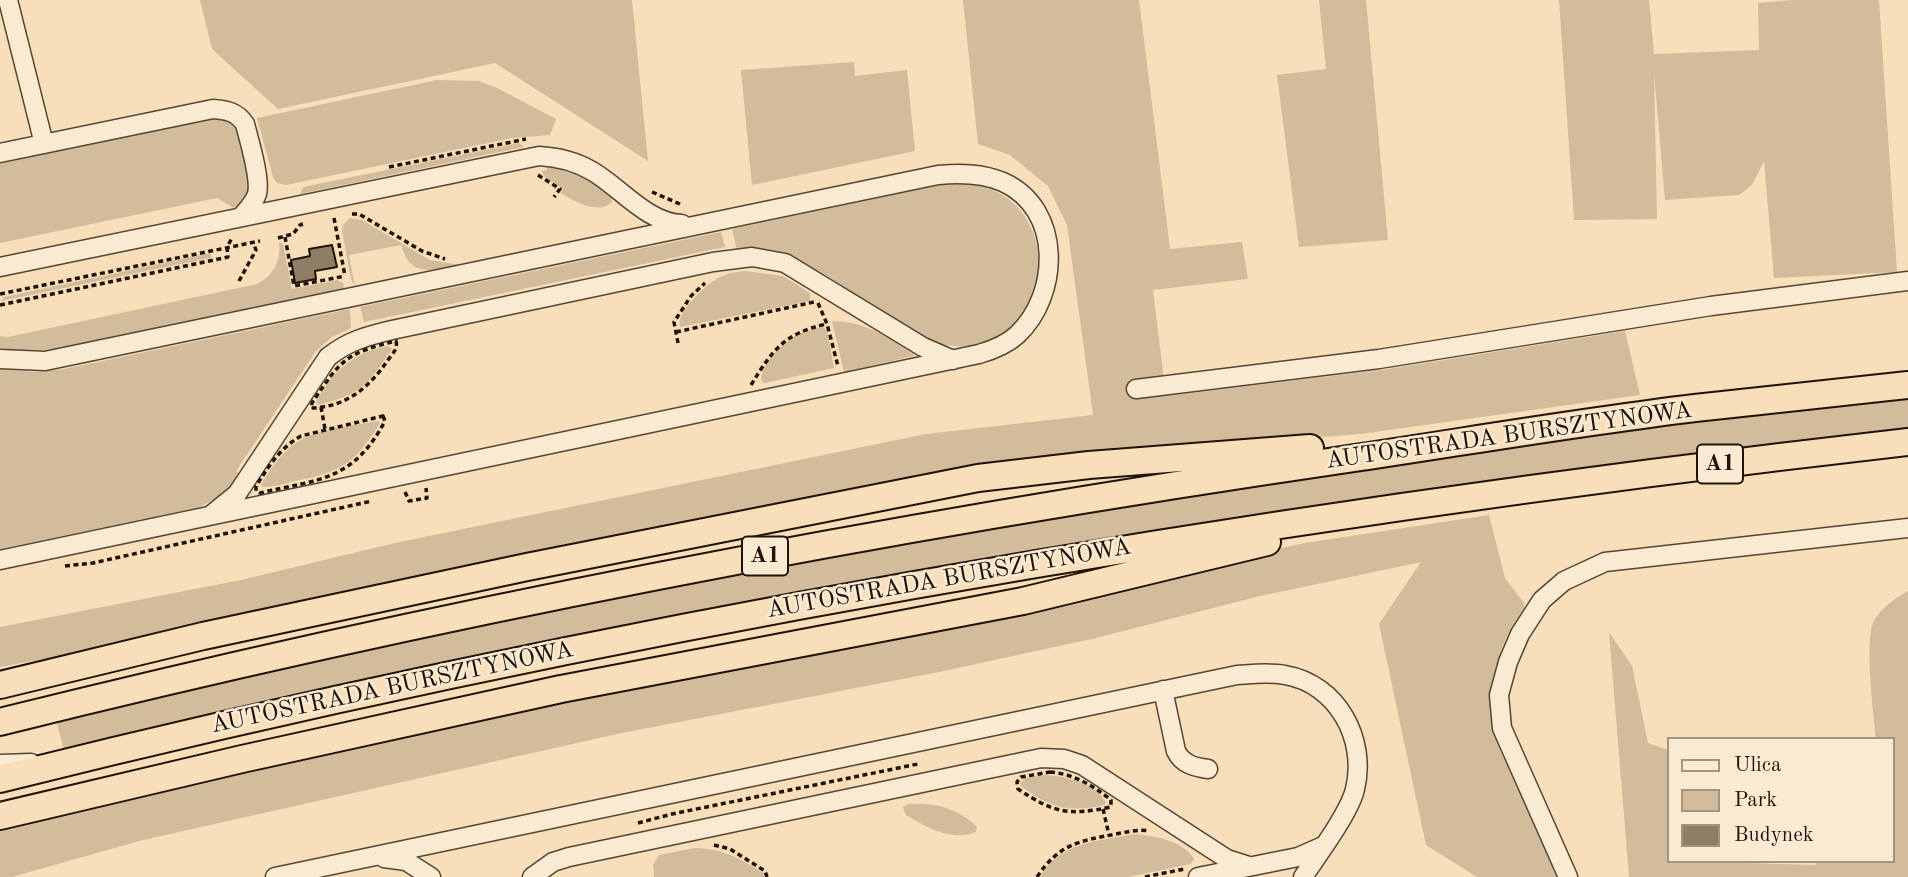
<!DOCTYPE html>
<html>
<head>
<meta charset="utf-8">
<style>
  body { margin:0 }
  #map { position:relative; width:1908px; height:877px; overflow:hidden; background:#f8deb9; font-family:"Old Standard TT",serif }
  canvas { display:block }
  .legend { position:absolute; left:1667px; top:737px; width:228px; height:126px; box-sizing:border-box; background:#faead2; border:2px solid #a29482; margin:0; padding:9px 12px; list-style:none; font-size:21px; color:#1e140b }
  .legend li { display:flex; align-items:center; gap:14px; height:35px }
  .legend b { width:35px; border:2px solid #a29482 }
</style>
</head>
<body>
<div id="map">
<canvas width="1908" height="877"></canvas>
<ul class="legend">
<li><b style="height:9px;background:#faead2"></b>Ulica</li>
<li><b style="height:19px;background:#d3bc9b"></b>Park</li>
<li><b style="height:19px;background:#8f7d65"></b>Budynek</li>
</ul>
</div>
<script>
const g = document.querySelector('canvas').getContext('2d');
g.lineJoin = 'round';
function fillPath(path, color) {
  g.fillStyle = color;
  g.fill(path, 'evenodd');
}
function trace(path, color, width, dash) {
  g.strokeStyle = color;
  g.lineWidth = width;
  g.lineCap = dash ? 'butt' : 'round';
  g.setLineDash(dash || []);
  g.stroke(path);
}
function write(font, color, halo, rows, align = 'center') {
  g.font = font + ' "Old Standard TT",serif';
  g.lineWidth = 5;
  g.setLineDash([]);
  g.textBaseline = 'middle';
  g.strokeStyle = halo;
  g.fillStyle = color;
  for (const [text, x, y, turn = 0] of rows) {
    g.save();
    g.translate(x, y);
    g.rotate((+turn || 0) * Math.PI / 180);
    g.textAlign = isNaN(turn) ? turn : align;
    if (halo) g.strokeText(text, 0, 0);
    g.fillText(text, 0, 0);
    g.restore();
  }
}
fillPath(new Path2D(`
  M200,0H632L648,161L495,63L278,109L212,49Z
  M963,0H1139L1170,249L1242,242L1248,279L1153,290L1166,396L1382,370L1625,331L1640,395L1360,434L1166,450L0,667V627L241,580L395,543L926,434L1093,415L1067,225L1048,186L1010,155L978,144Z
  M1319,0H1366L1388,240L1299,247L1277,75L1326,69Z
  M1559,0H1649L1654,54L1759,50L1758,3L1793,0H1879L1897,272L1774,278L1764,161L1752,185L1739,195L1665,200L1654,73L1657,219L1574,220Z
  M854,62L855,76L907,70L915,151L752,185L741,70Z
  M437,80L479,81L497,88L556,119L550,135L512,138L286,185L277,183L273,177L257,118Z
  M217,117C224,118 231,120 236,127C241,135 252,184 249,193C246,200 241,205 234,208L217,198L0,243V164Z
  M519,143L524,147L300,194L303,187Z
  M547,166C573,167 590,180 611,193L612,202C598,215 575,202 561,193L563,189L544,176L542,171L547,170Z
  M949,183C1085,178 1056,382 929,341C872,316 801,237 737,250L732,229Z
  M350,218L362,220L430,260L460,265C432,270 411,279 401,245L349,255L355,287L351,279L342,231L343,225Z
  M721,232L725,247L364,322L360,307Z
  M279,243L283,244L292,289L337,280L343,283L344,289L57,349L24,351L0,348V336L8,337L257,284C274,275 281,261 279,243Z
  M210,253L212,257L210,258L1,301L4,297Z
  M745,271L783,276L810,293V301L680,327C675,312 708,282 722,276C729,273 738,272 745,271Z
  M350,309L351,328L332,337L316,351L236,471L241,475L230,490L200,507L0,549V369L35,372L64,369Z
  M832,321C867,322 885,336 913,354L914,356L844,372Z
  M823,327L827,331L834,368L765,383L762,382C757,367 784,342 797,335C805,331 814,329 823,327Z
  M388,346L392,349C368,385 361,394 318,405L316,403C330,373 355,351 388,346Z
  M1908,398V429L1442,487L992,559L240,709L64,750L56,720C317,661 578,601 842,553C1195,489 1551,437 1908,398Z
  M377,421L380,422L379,425C353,465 341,472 295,481C284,484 272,487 262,487L261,484C269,472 277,459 288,449C311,428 348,427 377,421Z
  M1489,515L1505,578L1524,603V609C1502,638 1496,660 1493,696L1561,877H1477L1426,845L1379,624L1421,562L1256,597L1096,638L944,671L617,734L143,840L12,877H0V830L89,804L164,786L1305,543Z
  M1908,591V877H1629L1609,632L1632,666L1648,743L1668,750V861L1816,865V861H1892V739H1876C1874,716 1863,636 1875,619C1883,607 1895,598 1908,591Z
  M1045,775C1065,776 1097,783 1106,803L1104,805C1068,813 1050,808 1021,786L1020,783L1025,778Z
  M909,804C933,802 959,808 977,827L976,832C953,842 925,827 906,815L903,807Z
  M1134,834C1155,836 1182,840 1194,859L1191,864L1128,877H1040C1059,842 1099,841 1134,834Z
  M695,848C725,849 738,858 764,873V877H654L653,865L659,855Z`), '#d3bc9b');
const building = new Path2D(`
  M332,245L337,267L315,271L316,279L295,283L291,260L310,256L309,249Z`);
fillPath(building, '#8f7d65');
trace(building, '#1e140b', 2);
const minor = new Path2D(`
  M8,0L44,144
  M0,153L213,109C227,110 237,112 245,124C249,140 261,179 257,194C254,203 247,210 241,217
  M0,267L539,156C558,157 575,161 592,171C620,187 647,223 682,224
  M0,359L45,361L938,175C960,173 982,173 1003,182C1063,209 1060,295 1017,335C1006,345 993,350 979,354L0,560
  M1136,389L1379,359L1711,306L1908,281
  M211,515L237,494L328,357C348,341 367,336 392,330L713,262L752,257L785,263L923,347L953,360
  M1163,690L1176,751C1182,764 1194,767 1208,769
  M0,764L31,763
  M384,858L406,861L431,877
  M275,877L1237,675C1253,674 1269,672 1285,675C1338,684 1367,740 1355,789C1350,812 1317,856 1303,877
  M532,877L553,862L569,857L1041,758L1064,759L1082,765L1227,859L1249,866
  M1198,877L1298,857L1323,846
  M1568,877L1502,728L1499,695L1508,662L1520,634L1542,600L1564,581L1605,562L1908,528`);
const highway = new Path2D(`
  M0,685L203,636L527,567L978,478L1089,465L1310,448
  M0,722C444,611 895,525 1348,459C1463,442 1579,422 1695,408C1766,400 1837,393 1908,385
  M0,779C627,622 1266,515 1908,442
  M0,816L242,759L561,689L1023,601L1267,542`);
trace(minor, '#544636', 21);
trace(highway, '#1e140b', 30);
trace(new Path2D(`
  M389,167L526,139
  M538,175L560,189L554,197
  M652,192L680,204
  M352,214H359L422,251L445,259
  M334,218L345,276
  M285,237L294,286L345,276
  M278,238L293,234L300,225L303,224
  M239,281L256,250L253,242
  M0,294L260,241
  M818,303L827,324L838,366
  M0,305L228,257L227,247L232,238
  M676,332L814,302
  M396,341C398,349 393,353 388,360C369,388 346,407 311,408L312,403C340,361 345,353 396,341Z
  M678,343L674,322L691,296L705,283
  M751,385C773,349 785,333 827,324
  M321,407L325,429
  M383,416L385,421C353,481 320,479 260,493L256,491V486C269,466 280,448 301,436Z
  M405,492L409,501L427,498L426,488
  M65,566L93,563L372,501
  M1050,772C1074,774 1092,785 1111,800V807C1068,816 1054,813 1018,789L1017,782L1021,777Z
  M1103,809L1109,835
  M638,823L672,814L918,764
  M714,845L730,849L765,871L767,877
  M1037,877C1059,844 1079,841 1116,834C1127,832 1138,829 1149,831
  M1145,877L1184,869`), '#1e140b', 3.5, [5, 3.5]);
trace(minor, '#faead2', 18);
trace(highway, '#f8deb9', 26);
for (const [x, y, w] of [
  [1720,464,46],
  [765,556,46]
]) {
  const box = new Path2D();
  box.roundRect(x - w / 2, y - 19.5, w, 39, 5);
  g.fillStyle = '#faead2';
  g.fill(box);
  trace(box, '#1e140b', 2);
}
write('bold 23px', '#1e140b', null, [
  ["A1",1720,464],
  ["A1",765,556]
]);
write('24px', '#1e140b', '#faead2', [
  ["AUTOSTRADA BURSZTYNOWA",1509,436,-8],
  ["AUTOSTRADA BURSZTYNOWA",949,579,-10],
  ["AUTOSTRADA BURSZTYNOWA",392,688,-12]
]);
</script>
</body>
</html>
